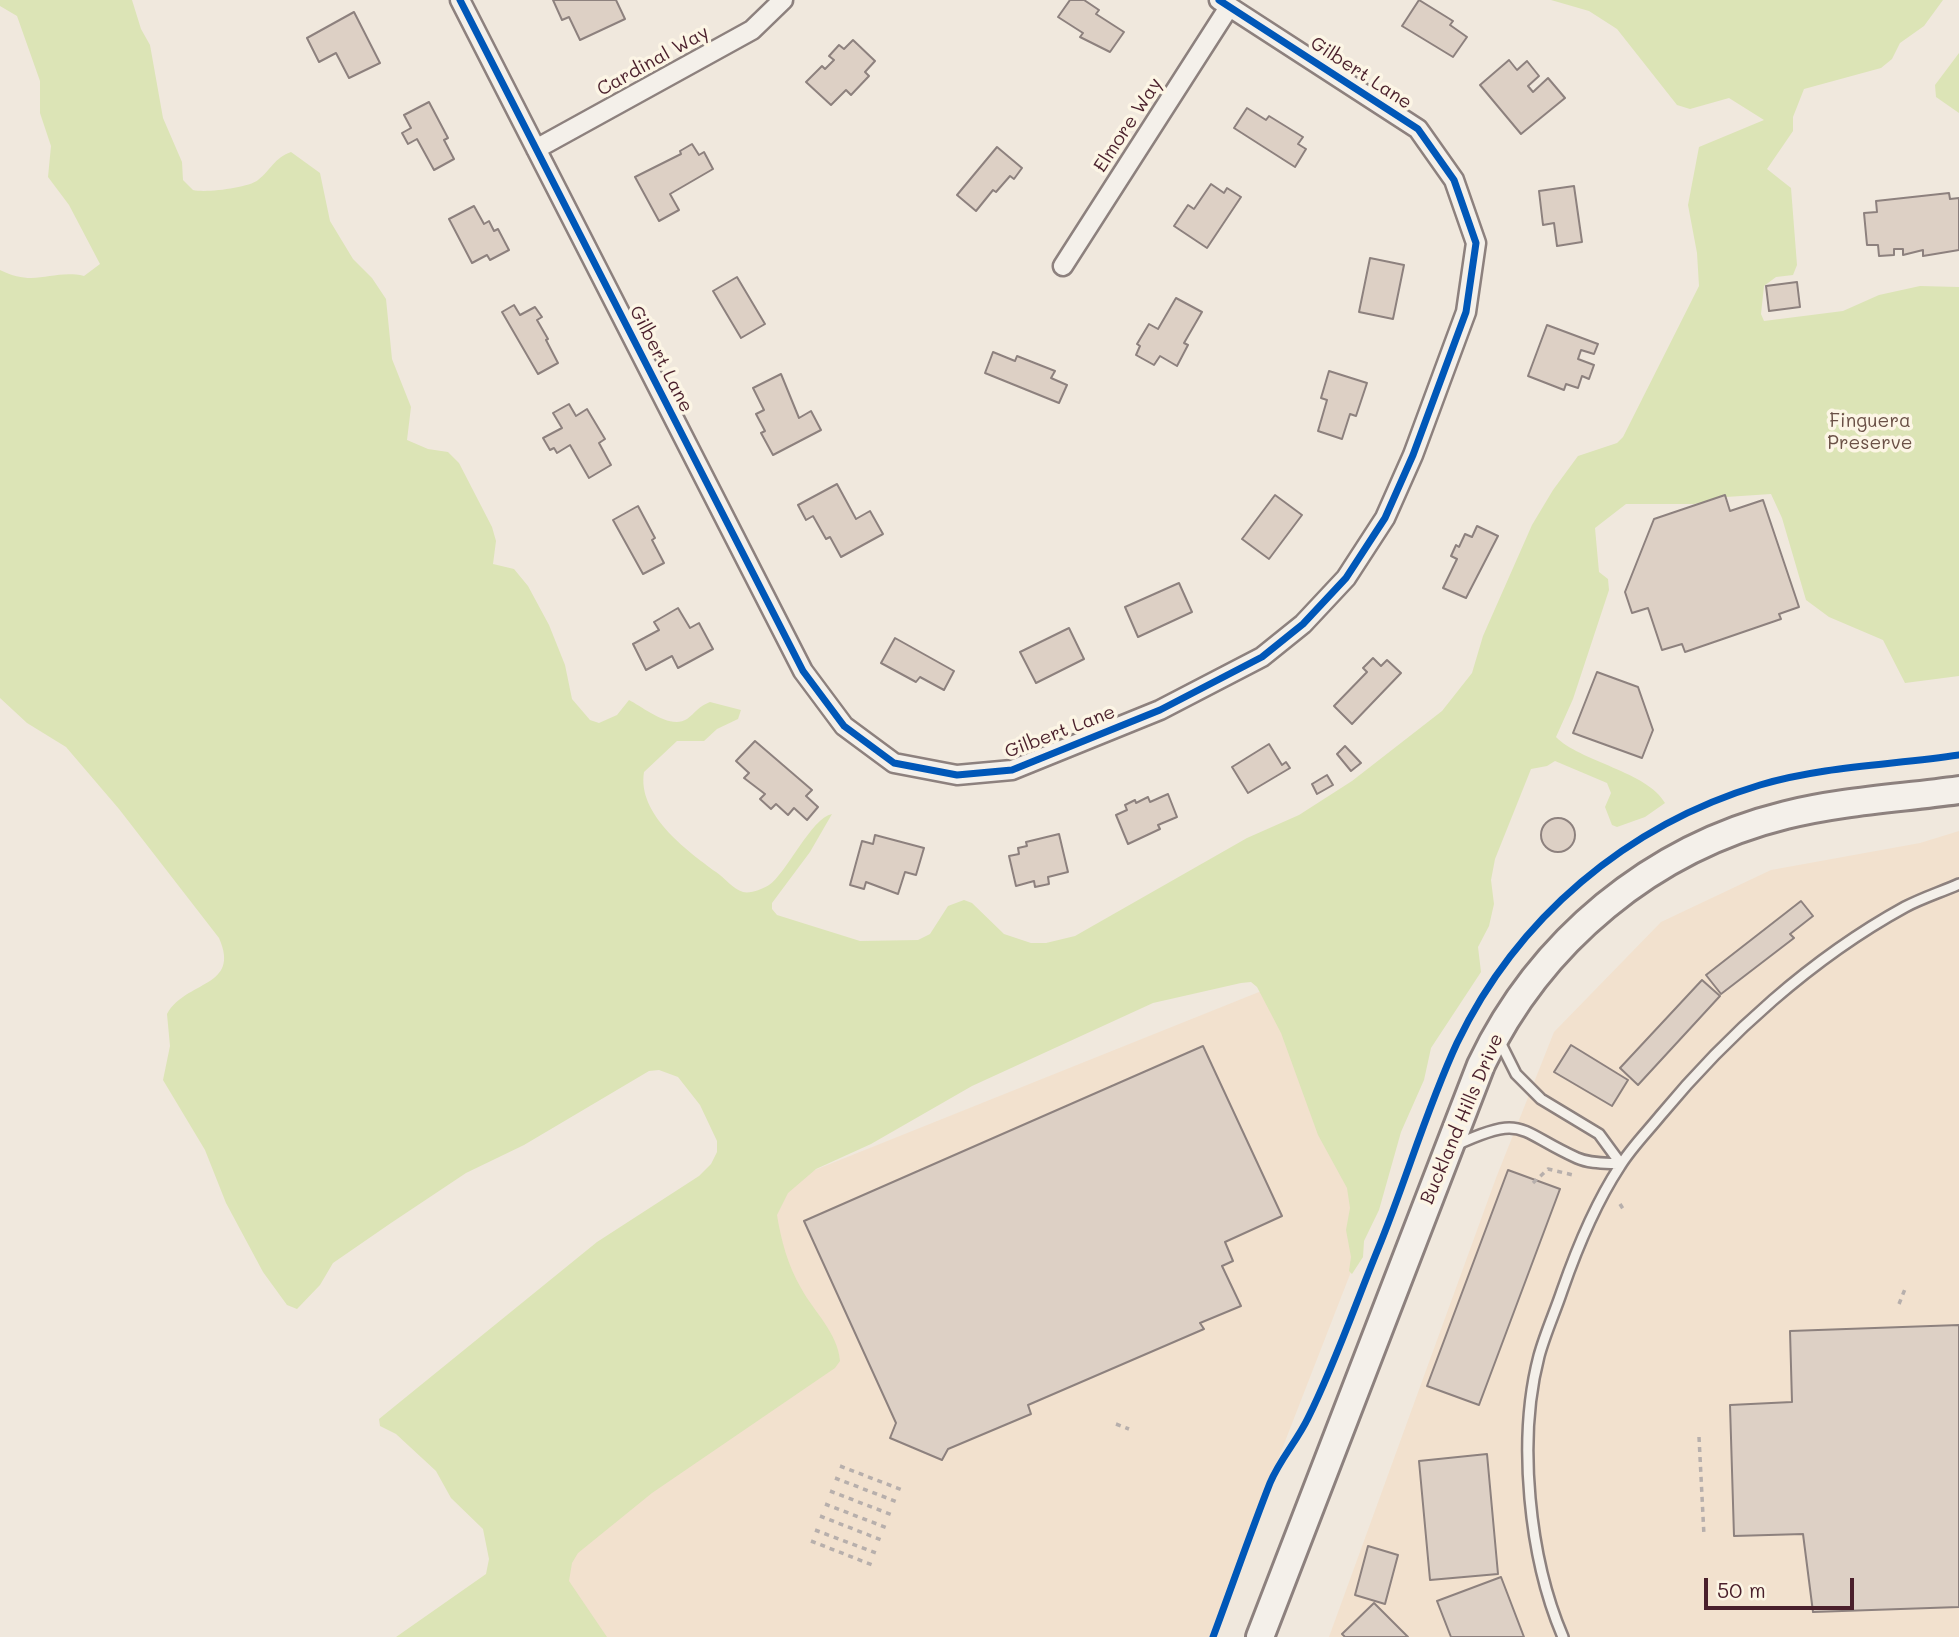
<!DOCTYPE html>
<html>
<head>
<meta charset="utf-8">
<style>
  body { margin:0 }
  #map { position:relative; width:1959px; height:1637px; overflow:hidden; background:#f0e8dd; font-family:Mali,sans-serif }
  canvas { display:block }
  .scale { position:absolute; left:1704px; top:1578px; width:150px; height:32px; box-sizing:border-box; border:4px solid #4a1f2b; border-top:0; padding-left:9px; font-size:21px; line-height:24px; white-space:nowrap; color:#4a1f2b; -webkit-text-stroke:5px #fcf5e5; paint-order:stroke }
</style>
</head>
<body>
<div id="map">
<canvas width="1959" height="1637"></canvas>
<div class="scale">50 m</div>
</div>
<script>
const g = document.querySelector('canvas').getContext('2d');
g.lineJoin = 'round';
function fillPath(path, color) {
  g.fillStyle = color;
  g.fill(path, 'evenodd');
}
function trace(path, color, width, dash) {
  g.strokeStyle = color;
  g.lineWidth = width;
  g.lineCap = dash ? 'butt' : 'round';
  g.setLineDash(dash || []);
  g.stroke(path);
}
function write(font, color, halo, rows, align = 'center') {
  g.font = font + ' Mali,sans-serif';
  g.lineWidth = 7;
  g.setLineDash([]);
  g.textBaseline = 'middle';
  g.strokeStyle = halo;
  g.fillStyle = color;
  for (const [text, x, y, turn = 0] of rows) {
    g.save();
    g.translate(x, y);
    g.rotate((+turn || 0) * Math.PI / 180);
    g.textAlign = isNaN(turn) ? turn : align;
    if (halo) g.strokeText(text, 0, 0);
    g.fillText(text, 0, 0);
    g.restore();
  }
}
fillPath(new Path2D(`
  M1959,831V1637H1329L1496,1178L1554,1032L1661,922L1771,870L1920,843Z
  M1264,990L1389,1174L1209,1637H603L548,1568L755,1194Z`), '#f2e1ce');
fillPath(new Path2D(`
  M0,0H132L141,29L150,45L163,118L182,162L183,180L193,190C206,193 248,188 258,180C271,170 274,158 291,152L320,173L330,221L353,259L372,278L386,299L392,359L411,407L407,440L428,449L448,452L459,463L492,527L496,541L493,564L514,569L528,586L549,625L565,665L572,699L590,720L599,723L617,715L629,700C643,707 670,730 687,719C695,713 699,706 710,702L741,710L738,719L717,729L704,741H677L644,772C637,814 686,850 716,872C725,878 733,889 743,892C750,894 763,889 769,885C786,874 812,817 832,814L810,852L772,903V909L777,915L860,941L918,940L930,934L948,906L964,900L972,903L1004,934L1031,943H1046L1075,936L1247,838L1299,815L1352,781L1442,711L1472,673L1483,636L1532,525L1553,490L1578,456L1617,443L1623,437L1699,286L1697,253L1688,205L1699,147L1764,120L1729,98L1690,109L1677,105L1617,29L1589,11L1551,0H1943L1924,26L1900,43L1892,59L1881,68L1804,89L1793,117V131L1767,169L1791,188L1797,265L1793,275L1776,277L1764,286L1761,314L1764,321L1843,311L1879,295L1920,286L1959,287V676L1905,683L1883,640L1829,617L1806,600L1782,518L1771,494L1726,497L1694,504H1626L1595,528L1599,572L1608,579L1609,590L1573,699L1556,737C1579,761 1648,772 1665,803L1645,817L1617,827L1612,825L1605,807L1611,793L1607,783L1555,761L1547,766L1531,769L1495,859L1491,880L1494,904L1489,926L1478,947L1481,972L1431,1048L1424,1080L1401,1132L1379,1210L1364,1241L1363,1257L1352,1274L1349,1271L1351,1257L1346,1230L1350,1208L1347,1188L1318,1135L1281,1033L1257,987L1251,982L1241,983L1153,1003L972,1086L871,1144L816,1169L788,1193L777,1215C781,1240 788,1266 801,1288C814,1312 838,1333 840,1361L835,1368L652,1493L578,1553L572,1563L569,1581L607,1637H396L486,1574L489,1559L483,1529L451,1498L436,1471L396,1434L380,1426L379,1419L597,1242L699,1176L711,1164L717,1152V1141L700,1105L678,1077L659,1070L649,1071L524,1145L466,1173L391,1223L333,1263L320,1285L297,1309L287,1305L263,1272L226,1203L205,1150L163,1080L170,1046L167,1014C186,980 241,988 219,938L119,809L66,747L27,723L0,698V270C35,288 52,269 84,276L100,264L69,205L48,177L51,146L40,113V81L17,16L0,6Z
  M1959,53V113L1936,97L1935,85Z`), '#dce4b6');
const building = new Path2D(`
  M553,0H616L625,19L580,40L569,17L562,20Z
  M1070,0H1084L1099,10L1096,14L1124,32L1110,52L1080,37L1083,33L1058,17Z
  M1419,0L1453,21L1450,25L1467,37L1453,57L1402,26Z
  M354,12L380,63L349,78L336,53L319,62L307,38Z
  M853,40L875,61L865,72L869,76L851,95L846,90L831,105L806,82L822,66L825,69L834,60L829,56L839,45L844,49Z
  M1509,60L1517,70L1527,61L1539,76L1528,86L1533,92L1548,78L1565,98L1521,134L1480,85Z
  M429,102L448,138L444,140L454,159L434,170L417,139L408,144L402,133L411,128L404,115Z
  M1247,108L1266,120L1269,116L1303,137L1298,144L1306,149L1295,167L1234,128Z
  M692,144L699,155L704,152L713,169L670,194L679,210L659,221L635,177L681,154L680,151Z
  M997,147L1022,168L1014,179L1010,176L996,192L993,190L976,211L957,195Z
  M1211,184L1224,193L1227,188L1241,197L1207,248L1174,226L1188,205L1194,209Z
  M1574,186L1582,242L1557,246L1554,223L1543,225L1539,191Z
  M1949,193L1950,199L1959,198V250L1923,256V250L1903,255V249H1894V255L1879,256L1878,245H1867L1864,213L1877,212L1876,201Z
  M474,206L484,224L489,221L494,231L498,229L509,250L490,260L487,255L472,263L449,219Z
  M1370,258L1404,265L1393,319L1359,312Z
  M737,277L765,324L741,338L713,291Z
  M1797,282L1800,307L1769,311L1766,286Z
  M1176,298L1202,312L1184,343L1188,345L1177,366L1160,356L1154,365L1136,355L1140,346L1137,344L1149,324L1158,329Z
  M514,305L520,315L535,307L542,317L537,320L548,339L546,340L558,363L538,374L502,312Z
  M1547,325L1598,344L1594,354L1581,350L1578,359L1594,365L1589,379L1582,376L1578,388L1566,384L1564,390L1528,376Z
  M993,352L1015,361L1017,356L1055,371L1051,378L1067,385L1059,403L985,373Z
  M1329,371L1367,383L1356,416L1350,414L1342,439L1318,431L1327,400L1321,398Z
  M781,374L799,418L811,411L821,430L773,455L761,433L765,431L756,414L764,410L753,388Z
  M569,404L576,416L587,409L605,439L599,443L611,465L589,478L570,445L557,453L554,448L550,450L543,438L562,428L553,413Z
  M837,484L856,519L870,511L883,534L841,557L830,537L826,539L813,516L806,520L798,505Z
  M1275,495L1302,515L1269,559L1242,539Z
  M1725,495L1730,511L1763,500L1799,607L1779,614L1781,619L1685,652L1682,644L1662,650L1648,608L1632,613L1625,592L1654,519Z
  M638,506L655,538L652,540L664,563L643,574L613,520Z
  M1477,526L1498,536L1466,598L1443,588L1457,559L1451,556L1456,545L1459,547L1465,534L1472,537Z
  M1179,583L1192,612L1138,637L1125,607Z
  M678,608L690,628L699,623L713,649L678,668L672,656L646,670L633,644L659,630L654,622Z
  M1069,628L1084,659L1036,683L1020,652Z
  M895,638L954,671L944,690L920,677L916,682L881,663Z
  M1373,658L1381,666L1387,660L1401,673L1352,724L1334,706L1367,672L1363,668Z
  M1597,672L1638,687L1653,730L1642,758L1573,733Z
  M755,741L812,790L806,796L818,807L807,820L794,808L788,815L776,804L771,809L760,799L765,794L744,778L749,773L736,761Z
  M1269,744L1282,765L1286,762L1290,768L1248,793L1232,767Z
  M1345,746L1361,763L1351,771L1337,754Z
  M1327,775L1333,785L1317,794L1312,784Z
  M1168,794L1177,817L1158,825L1160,829L1128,844L1116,815L1127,810L1125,805L1135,800L1136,803L1148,797L1150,802Z
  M1541 835a17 17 0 1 1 34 0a17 17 0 1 1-34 0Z
  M1059,834L1068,872L1048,877L1049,884L1035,887L1034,881L1016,886L1009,856L1019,854L1018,848L1027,846L1026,842Z
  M875,835L924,848L916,875L905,872L898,894L866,882L864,889L850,885L862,841L873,844Z
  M1801,901L1813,916L1790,934L1794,938L1721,994L1706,975Z
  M1702,980L1720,996L1638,1085L1620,1068Z
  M1571,1045L1628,1080L1612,1106L1554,1072Z
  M1203,1046L1282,1216L1225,1242L1233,1261L1222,1266L1241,1306L1200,1323L1204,1329L1028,1405L1031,1414L948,1449L942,1460L890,1438L896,1423L804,1221Z
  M1508,1170L1560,1189L1479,1405L1427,1386Z
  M1959,1325V1607L1813,1612L1803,1534L1734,1536L1730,1405L1792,1402L1790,1331Z
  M1487,1454L1498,1574L1430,1580L1419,1461Z
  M1368,1546L1398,1555L1385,1604L1355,1595Z
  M1501,1577L1524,1637H1451L1437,1601Z
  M1374,1603L1408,1637H1345L1342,1634Z`);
fillPath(building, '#ddd0c5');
trace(building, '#8d817e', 2);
const lane = new Path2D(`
  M1500,1042L1516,1074L1541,1099L1599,1134L1621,1164
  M1456,1145C1525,1113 1517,1131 1577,1158C1590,1164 1607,1163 1621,1164
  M1563,1637C1529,1558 1517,1440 1539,1356C1545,1334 1555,1312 1562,1291C1577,1248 1595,1204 1620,1166C1631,1148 1647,1132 1660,1116C1727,1035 1812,958 1905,907C1922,898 1941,892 1959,884`);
const street = new Path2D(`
  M460,0L803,671L844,726L894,763L957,775L1012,770L1160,710L1262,657L1303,624L1346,578L1385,518L1413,455L1466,312L1476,243L1454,180L1418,129L1219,0
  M536,149L752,30L783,0
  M1063,266L1229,7`);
const secondary = new Path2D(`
  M1260,1637L1481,1065C1540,941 1652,848 1786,815C1842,801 1902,798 1959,790`);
trace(lane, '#8d817e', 14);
trace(street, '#8d817e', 23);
trace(secondary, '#8d817e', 32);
trace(new Path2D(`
  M1533,1183L1548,1169L1573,1175
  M1620,1204L1625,1212
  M1899,1304L1905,1289
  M1116,1424L1129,1429
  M1699,1437L1704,1536
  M840,1466L905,1491
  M835,1478L900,1503
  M830,1491L895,1516
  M825,1504L890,1529
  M820,1516L884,1541
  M815,1530L879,1554
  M811,1541L875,1566`), '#b7afac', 3.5, [5, 5]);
trace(lane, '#f4f0ea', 9);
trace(street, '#f4f0ea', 18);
trace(secondary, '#f4f0ea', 26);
trace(new Path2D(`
  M460,0L803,671L844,726L894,763L957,775L1012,770L1160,710L1262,657L1303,624L1346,578L1385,518L1413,455L1466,312L1476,243L1454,180L1418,129L1219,0
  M1213,1637C1232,1586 1250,1534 1270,1483C1280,1459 1297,1441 1308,1418C1335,1364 1355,1305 1378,1249C1406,1181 1426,1110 1457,1043C1517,918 1627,825 1760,785C1824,766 1893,765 1959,755`), '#0057b8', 7);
write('19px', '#4a1f2b', '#fcf5e5', [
  ["Cardinal Way",653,61,-29],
  ["Gilbert Lane",1361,73,33],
  ["Elmore Way",1128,125,-57],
  ["Gilbert Lane",661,359,63],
  ["Gilbert Lane",1060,732,-21],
  ["Buckland Hills Drive",1462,1119,-67]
]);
write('19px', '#6a5046', '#fcf5e5', [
  ["Finguera",1870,421],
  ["Preserve",1870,443]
]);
</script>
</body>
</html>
